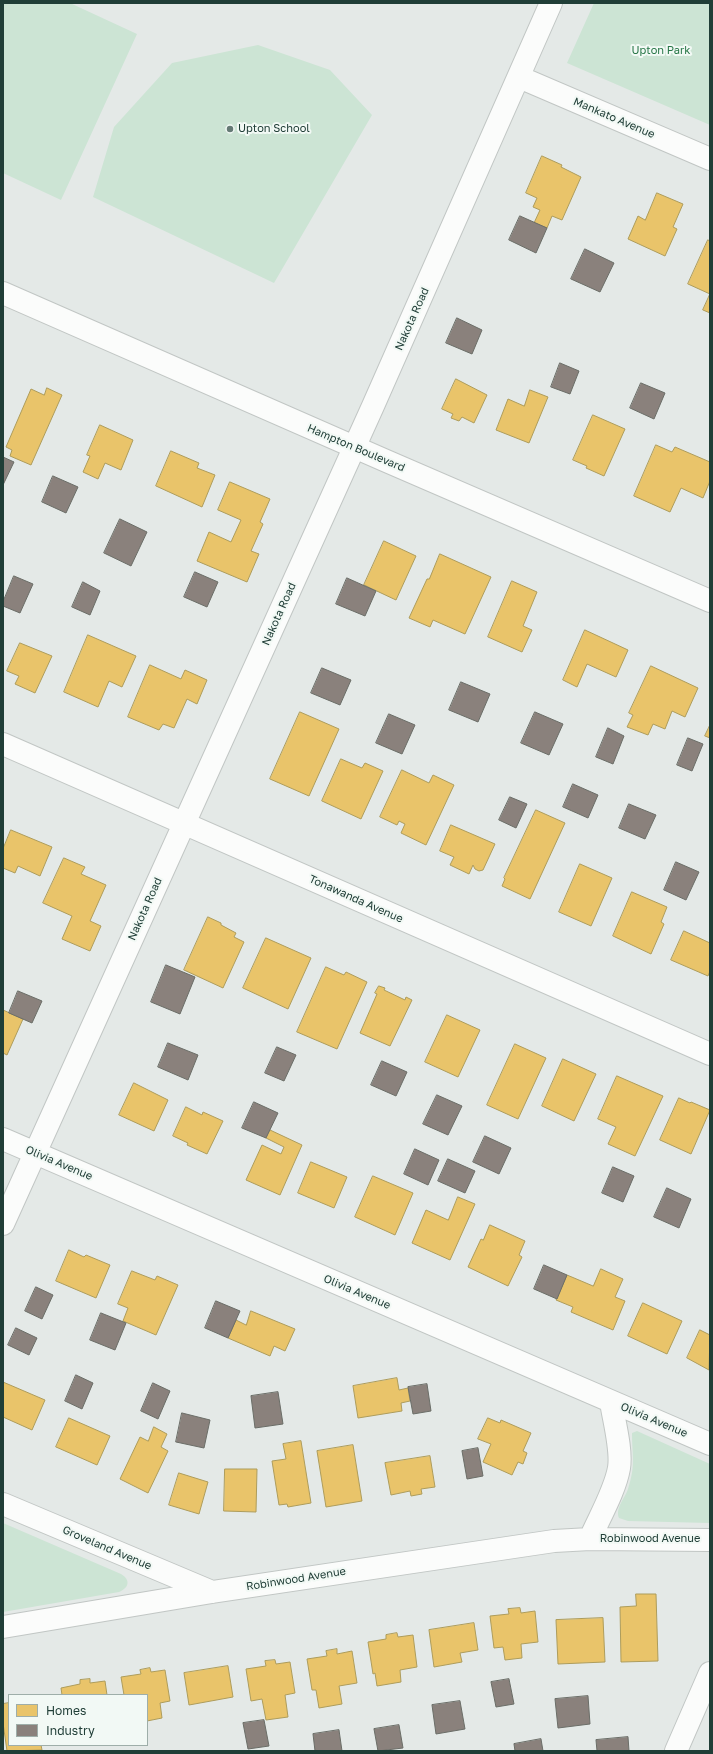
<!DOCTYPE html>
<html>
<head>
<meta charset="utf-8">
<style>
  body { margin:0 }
  #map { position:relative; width:713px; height:1754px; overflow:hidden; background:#e4e9e7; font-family:"Golos Text",sans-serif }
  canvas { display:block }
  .frame { position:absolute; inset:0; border:4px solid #203e37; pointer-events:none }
  .legend { position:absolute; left:8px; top:1694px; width:140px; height:52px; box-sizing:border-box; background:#f2f9f5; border:1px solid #9eaea9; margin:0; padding:5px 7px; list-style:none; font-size:12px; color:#203e37 }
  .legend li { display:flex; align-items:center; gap:8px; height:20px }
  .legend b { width:20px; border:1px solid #9eaea9 }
</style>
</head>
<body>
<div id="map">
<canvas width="713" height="1754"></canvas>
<div class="frame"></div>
<ul class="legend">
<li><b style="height:11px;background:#e9c46a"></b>Homes</li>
<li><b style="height:11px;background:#8a817c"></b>Industry</li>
</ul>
</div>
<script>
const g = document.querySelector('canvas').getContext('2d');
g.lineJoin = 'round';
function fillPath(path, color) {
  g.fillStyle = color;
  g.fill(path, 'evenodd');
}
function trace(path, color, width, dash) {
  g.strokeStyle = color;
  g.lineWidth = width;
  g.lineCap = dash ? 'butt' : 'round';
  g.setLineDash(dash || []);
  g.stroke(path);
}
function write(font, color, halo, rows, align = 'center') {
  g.font = font + ' "Golos Text",sans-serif';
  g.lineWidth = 4;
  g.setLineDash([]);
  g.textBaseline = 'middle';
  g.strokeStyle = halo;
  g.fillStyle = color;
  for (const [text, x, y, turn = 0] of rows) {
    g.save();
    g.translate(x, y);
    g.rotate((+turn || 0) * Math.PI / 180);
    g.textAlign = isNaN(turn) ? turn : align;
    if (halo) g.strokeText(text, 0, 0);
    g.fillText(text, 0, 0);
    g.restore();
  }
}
fillPath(new Path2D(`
  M3,3H70L137,34L61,200L3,173Z
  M594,3H710V125L567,63Z
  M258,45L330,70L372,115L274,283L93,197L114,127L172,63Z
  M637,1431L710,1464V1523L628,1521L619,1518C615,1508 625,1498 628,1489C636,1464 632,1457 632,1433Z
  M3,1523L121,1574C131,1580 129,1588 119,1592L3,1612Z`), '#cce4d4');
const homes = new Path2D(`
  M542,156L562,165L561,167L581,177L562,220L552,216L547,228L534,223L540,210L533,207L537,198L526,193Z
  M657,193L683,204L673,227L677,229L665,256L628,239L638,216L645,220Z
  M708,240L710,241V294L688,284Z
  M710,294V313L703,310Z
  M456,379L487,395L474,423L462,417L459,421L451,418L453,414L442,409Z
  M47,388L62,395L31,465L10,456L12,450L6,447L31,389L44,395Z
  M530,390L548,397L529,443L496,430L508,399L524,406Z
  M593,415L625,429L604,476L586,468L587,466L573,460Z
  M100,425L133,440L121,470L105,463L98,479L83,472L90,456L87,455Z
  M656,445L672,452L675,447L710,462V481L703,498L681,488L670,512L634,496Z
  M171,451L199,463L197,468L215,475L202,507L156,486Z
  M230,482L270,499L260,522L263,524L251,551L259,554L247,582L197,561L209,532L231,542L241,520L218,510Z
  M384,541L416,556L396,600L364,585Z
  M440,554L491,577L465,634L433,620L430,627L409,618L427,579H429Z
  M512,581L537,592L523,626L532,630L522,652L488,637Z
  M585,630L628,650L616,677L587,664L577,687L563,680Z
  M88,635L136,656L122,687L109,681L98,707L64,692Z
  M20,643L52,656L35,693L15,684L19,676L7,671Z
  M150,665L181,679L185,670L207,680L197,704L187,699L174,728L163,724L159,730L128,717Z
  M651,666L698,688L685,717L672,711L665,729L653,724L648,735L627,727L633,715L629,713Z
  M300,712L339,729L309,796L270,779Z
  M710,725V738L705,736Z
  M341,759L362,768L365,763L383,771L361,819L322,801Z
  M402,770L429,783L433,775L454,785L426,845L401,833L405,824L399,821L397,825L380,817Z
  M536,810L565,823L530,899L502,886L505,879L504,878Z
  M451,825L495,844L483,870L479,871L475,869L473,865L469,874L450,865L454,857L440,851Z
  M11,830L52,847L40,876L18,866L15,873L3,868V849Z
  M64,858L85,867L81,874L106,885L90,921L101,926L90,951L62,939L72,916L43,903Z
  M580,864L612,878L591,926L559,912Z
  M632,892L667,907L661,922L664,924L651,954L613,936Z
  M208,917L221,923V925L236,933L234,937L244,942L223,988L184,970Z
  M684,931L710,943V971L708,976L671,960Z
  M266,938L311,958L288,1009L243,988Z
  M326,967L344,975L346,972L367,982L337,1049L297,1032Z
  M379,986L385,988L384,990L405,1000L406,997L412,1000L390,1046L360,1033L377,994L375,993Z
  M3,1010L23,1019L7,1055L3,1053Z
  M447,1015L480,1030L458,1077L425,1062Z
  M515,1044L546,1058L518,1119L487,1105Z
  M563,1059L596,1074L574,1121L542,1106Z
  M617,1076L663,1096L635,1156L608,1144L616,1127L598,1119Z
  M134,1083L168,1100L154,1131L119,1115Z
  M679,1098L690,1103L691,1102L710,1110L691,1154L660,1140Z
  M186,1107L202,1115L203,1112L223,1121L207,1154L187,1145L188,1143L173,1136Z
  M270,1130L302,1145L280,1195L246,1180L262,1145L281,1154L284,1147L266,1138Z
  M311,1162L347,1177L334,1208L298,1193Z
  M373,1176L413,1193L395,1235L355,1217Z
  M458,1197L475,1204L450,1260L412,1243L426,1210L448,1220Z
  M490,1225L525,1241L519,1255L522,1257L508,1286L468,1267L481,1239L483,1240Z
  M69,1250L84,1257L86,1255L110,1265L96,1298L56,1281Z
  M601,1269L623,1279L615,1297L625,1301L613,1330L571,1312L573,1307L556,1300L567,1275L593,1286Z
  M132,1271L155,1280L157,1276L178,1285L156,1335L123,1321L128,1308L118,1304Z
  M643,1303L682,1321L667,1354L628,1336Z
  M251,1311L295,1329L285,1351L274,1346L270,1356L228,1338L236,1320L246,1325Z
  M700,1330L710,1335L709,1370L687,1358Z
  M397,1378L399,1390L408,1388L410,1401L401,1403L402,1411L358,1418L353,1386Z
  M3,1382L45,1400L32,1430L3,1417Z
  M69,1418L110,1436L97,1465L56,1447Z
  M488,1418L500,1423L501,1420L531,1433L523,1451L527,1453L523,1464L518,1462L512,1475L483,1462L491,1444L478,1439Z
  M154,1427L167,1434L161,1447L168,1451L148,1493L120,1479L140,1437L148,1441Z
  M301,1441L311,1503L288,1507L287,1504L279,1505L272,1461L286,1459L283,1444Z
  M353,1445L362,1501L326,1507L317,1451Z
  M430,1456L435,1487L421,1489L422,1494L411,1496L410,1491L391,1495L385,1463Z
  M225,1469H257L256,1512L224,1511Z
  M179,1473L208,1482L199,1514L169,1505Z
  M636,1594H656L658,1661L621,1662L620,1607L636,1606Z
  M520,1608L521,1613L535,1611L538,1642L521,1644L522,1658L505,1660L503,1647L494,1648L490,1616L509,1614L508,1609Z
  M603,1618L605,1662L558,1664L556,1620Z
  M474,1623L478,1650L460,1653L462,1662L434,1667L429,1630Z
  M397,1633L398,1637L413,1635L417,1667L400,1670L401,1682L377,1686L375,1673L373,1674L368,1642L386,1639V1635Z
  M337,1649V1654L352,1651L357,1683L339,1686L342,1704L319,1708L316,1690H312L307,1659L327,1656L326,1651Z
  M275,1660L276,1664L290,1662L295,1693L285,1695L288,1717L266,1720L262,1699L251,1701L246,1669L266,1666L265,1661Z
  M228,1666L233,1697L189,1705L184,1673Z
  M150,1668L151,1672L165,1670L170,1701L160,1703L162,1718L147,1721V1695H124L121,1677L141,1674L140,1670Z
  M90,1679V1683L105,1681L107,1695H62L61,1688L80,1684V1680Z
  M9,1703V1745H41L42,1750L7,1751L3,1723V1704Z`);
fillPath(homes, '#e9c46a');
trace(homes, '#ad9c5b', 1);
const industry = new Path2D(`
  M520,216L547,228L536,253L509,240Z
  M585,249L614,263L600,292L571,279Z
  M457,318L482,330L472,354L446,343Z
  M560,363L579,371L570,394L551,387Z
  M641,383L665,393L654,419L630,408Z
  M3,457L14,462L3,485Z
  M53,476L78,487L66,513L42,502Z
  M120,519L147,532L131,566L104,553Z
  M195,572L218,582L207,607L184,597Z
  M14,576L33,584L20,613L3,606V602Z
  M347,578L376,591L365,616L336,604Z
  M83,582L100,591L90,615L72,607Z
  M322,668L351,680L340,705L311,693Z
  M461,682L490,694L478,722L449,710Z
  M535,712L563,724L549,755L521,743Z
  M389,714L415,725L402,754L376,743Z
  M608,728L624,736L613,764L596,757Z
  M688,738L703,744L692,771L677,765Z
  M573,784L598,795L588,818L563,807Z
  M510,797L527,804L516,828L499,820Z
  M629,804L656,815L645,839L619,828Z
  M676,862L699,872L686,900L664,890Z
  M166,965L195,977L180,1014L151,1002Z
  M18,991L42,1001L32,1023L9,1013Z
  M168,1043L198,1055L188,1080L158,1067Z
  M277,1047L296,1055L284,1081L265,1073Z
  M382,1061L407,1072L396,1096L371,1085Z
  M437,1095L462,1106L448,1135L423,1124Z
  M254,1102L278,1113L266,1138L242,1128Z
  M485,1136L511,1148L499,1174L473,1162Z
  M415,1149L439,1160L428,1185L404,1174Z
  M448,1159L475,1171L465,1193L438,1181Z
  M613,1167L634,1176L623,1202L602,1193Z
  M667,1188L691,1199L679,1228L654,1217Z
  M544,1265L567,1275L557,1299L534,1289Z
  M36,1287L53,1295L42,1319L25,1311Z
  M216,1301L240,1311L228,1338L205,1328Z
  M101,1313L126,1323L115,1350L90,1340Z
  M16,1328L37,1338L29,1355L8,1345Z
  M76,1375L93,1383L82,1409L65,1401Z
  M153,1383L170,1391L158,1419L141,1411Z
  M427,1384L431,1411L413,1414L408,1387Z
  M278,1392L283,1424L255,1428L251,1396Z
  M182,1413L210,1420L204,1448L176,1442Z
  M478,1448L483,1476L467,1479L462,1451Z
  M509,1679L514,1704L496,1707L491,1682Z
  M588,1696L590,1724L558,1728L555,1699Z
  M460,1701L465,1729L436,1734L432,1705Z
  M264,1720L269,1746L248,1749L243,1723Z
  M399,1725L403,1748L378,1751L374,1729Z
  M339,1730L342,1751H315L313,1734Z
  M628,1737L629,1751H597L596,1740Z
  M541,1739L543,1751H515L514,1744Z`);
fillPath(industry, '#8a817c');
trace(industry, '#6a6d67', 1);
const street = new Path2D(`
  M519,77L710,159
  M3,293L384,460L710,601
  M3,744L710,1054
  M3,1139L710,1444
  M3,1224L373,406L551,3
  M3,1504L212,1592
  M590,1539C599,1518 615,1491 619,1468C622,1450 614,1421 611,1402
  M3,1627L212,1592L554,1541L590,1539L710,1540
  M676,1751L710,1673`);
trace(street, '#c1c6c4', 24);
trace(street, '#fbfcfb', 22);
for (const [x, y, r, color] of [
  [230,129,4,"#657a75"]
]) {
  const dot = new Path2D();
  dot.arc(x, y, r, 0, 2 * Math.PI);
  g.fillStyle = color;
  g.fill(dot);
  trace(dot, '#f2f9f5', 1.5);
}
write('11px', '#287748', '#f2f9f5', [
  ["Upton Park",661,51]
]);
write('11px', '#203e37', '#f2f9f5', [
  ["Mankato Avenue",614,118,23],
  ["Nakota Road",412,319,-66],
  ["Hampton Boulevard",356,448,23],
  ["Nakota Road",279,614,-66],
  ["Tonawanda Avenue",356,899,24],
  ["Nakota Road",145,909,-66],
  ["Olivia Avenue",59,1163,23],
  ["Olivia Avenue",357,1292,23],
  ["Olivia Avenue",654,1420,23],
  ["Robinwood Avenue",650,1539],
  ["Groveland Avenue",107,1548,23],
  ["Robinwood Avenue",296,1579,-9]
]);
write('11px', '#203e37', '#f2f9f5', [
  ["Upton School",238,129]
], 'left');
</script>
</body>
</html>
